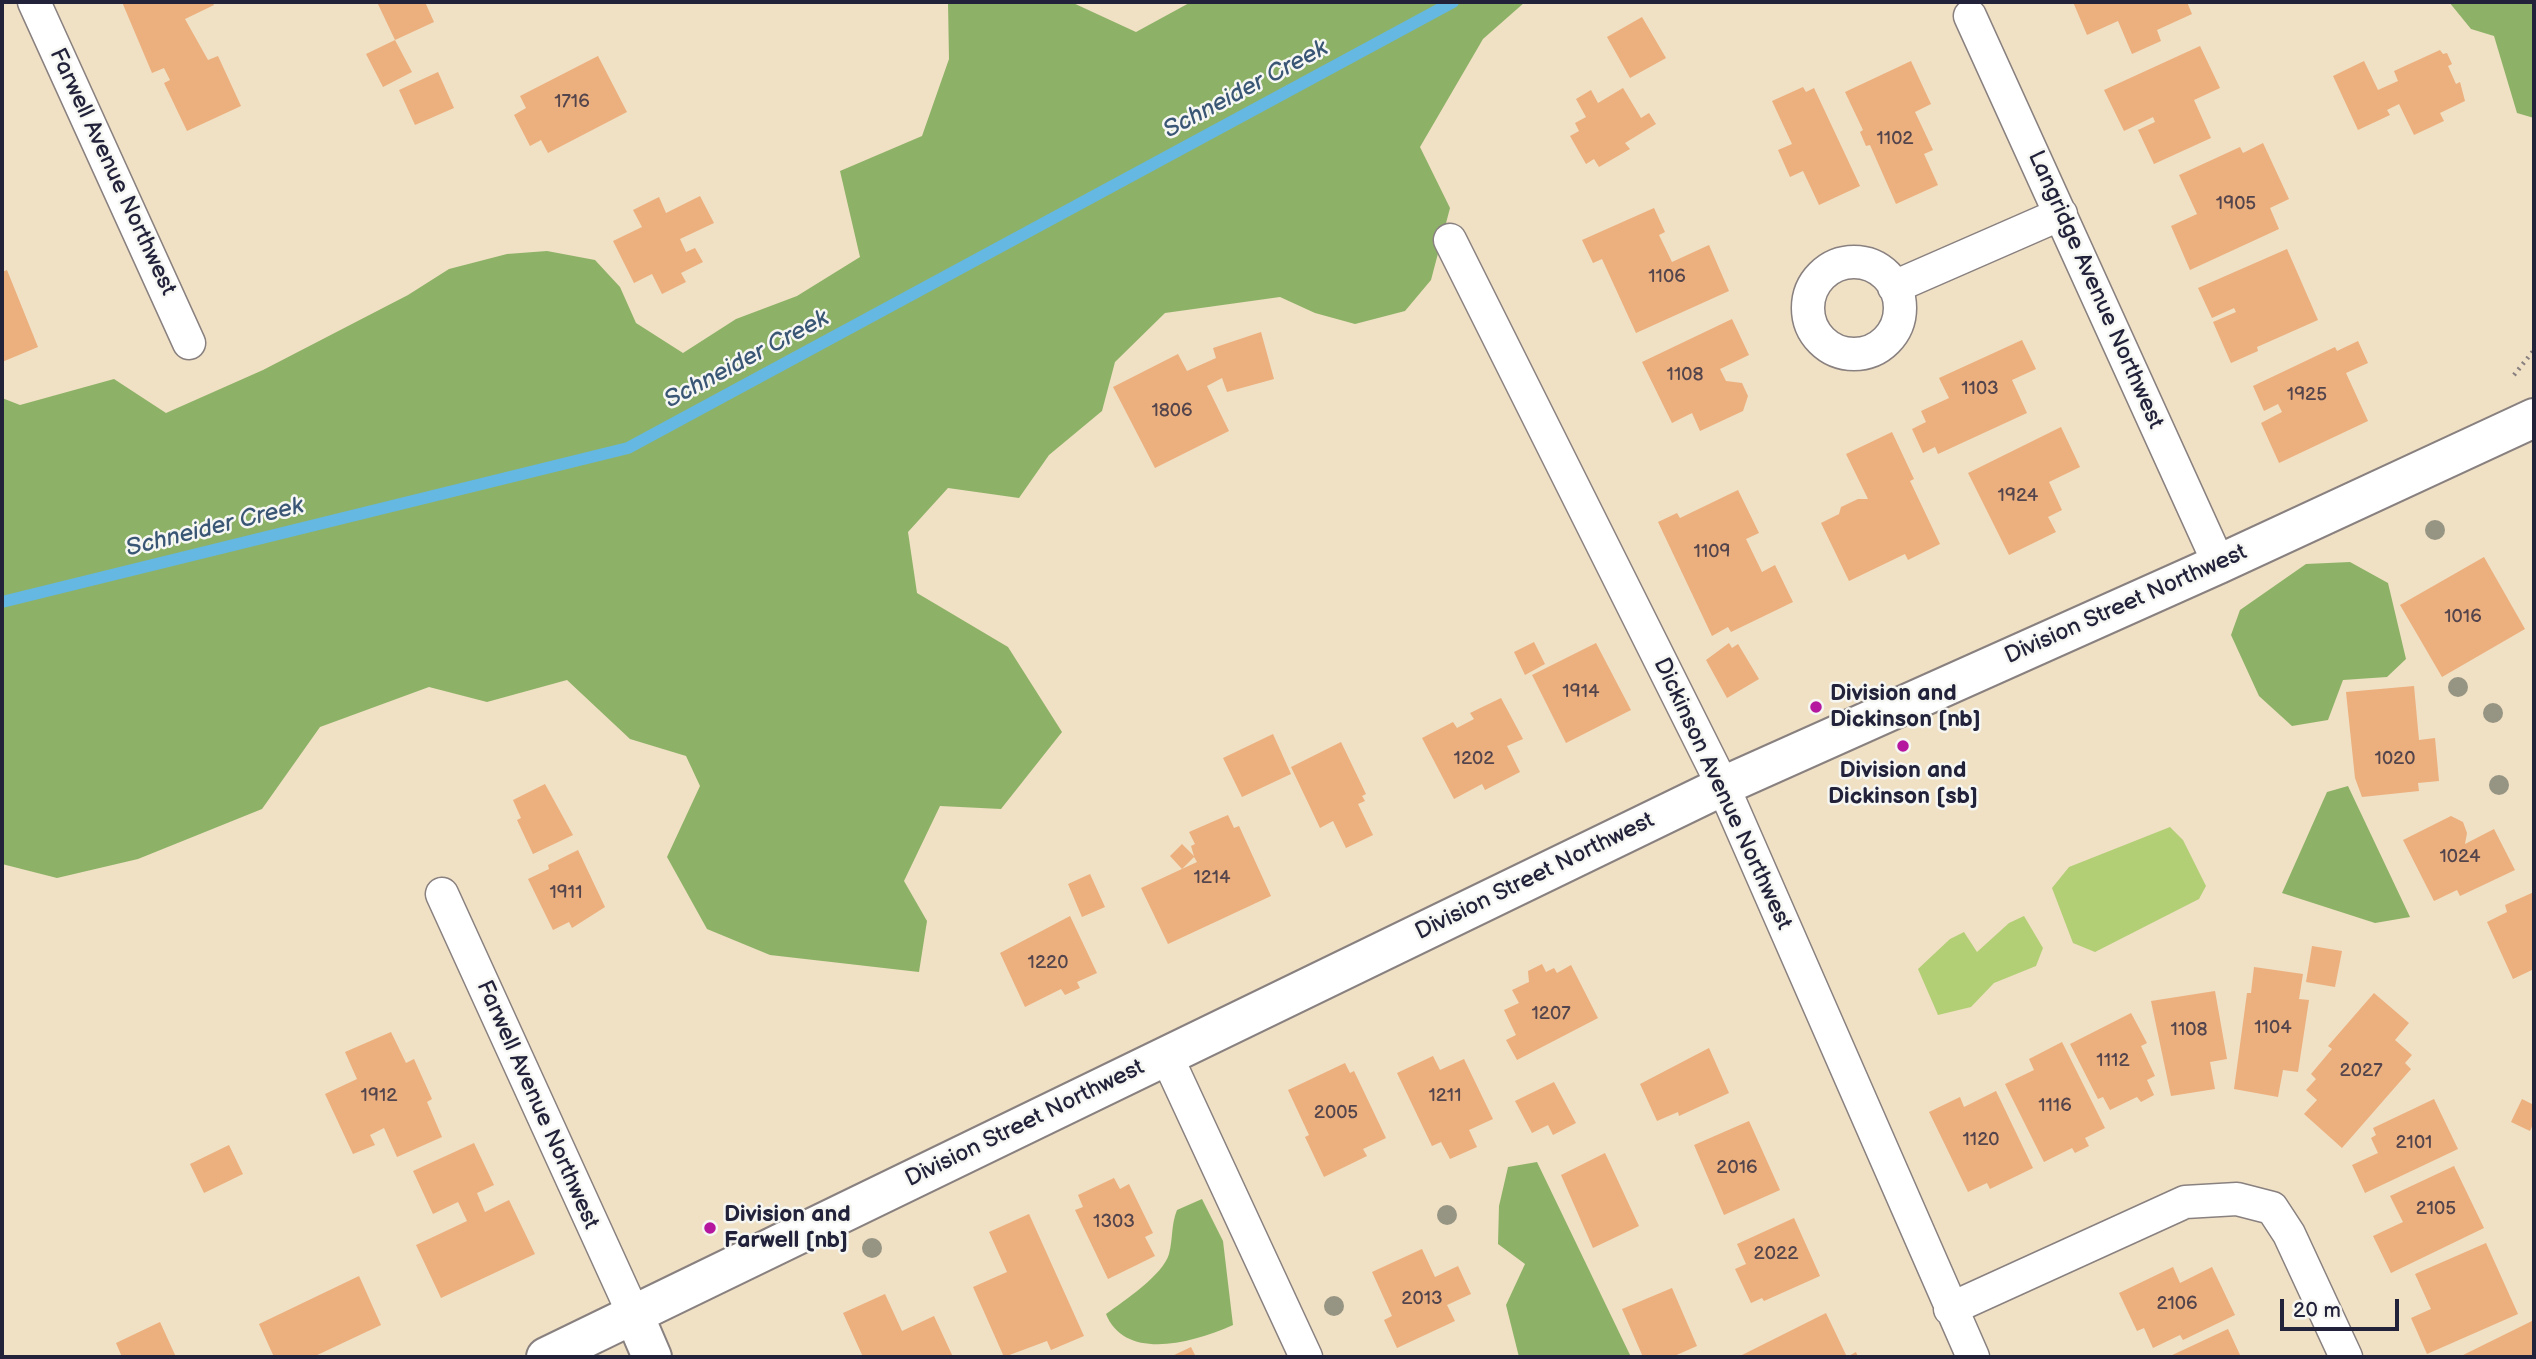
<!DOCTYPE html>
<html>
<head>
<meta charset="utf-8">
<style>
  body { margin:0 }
  #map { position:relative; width:2536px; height:1359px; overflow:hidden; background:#f0e0c4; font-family:"Balsamiq Sans",sans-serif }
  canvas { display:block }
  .frame { position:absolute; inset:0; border:4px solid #22223b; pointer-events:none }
  .scale { position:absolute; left:2280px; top:1299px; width:119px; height:32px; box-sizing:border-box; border:4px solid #22223b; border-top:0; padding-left:9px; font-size:21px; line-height:24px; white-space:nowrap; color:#22223b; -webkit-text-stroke:5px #f6f6f2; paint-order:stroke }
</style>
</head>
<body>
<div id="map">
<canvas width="2536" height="1359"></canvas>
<div class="frame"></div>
<div class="scale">20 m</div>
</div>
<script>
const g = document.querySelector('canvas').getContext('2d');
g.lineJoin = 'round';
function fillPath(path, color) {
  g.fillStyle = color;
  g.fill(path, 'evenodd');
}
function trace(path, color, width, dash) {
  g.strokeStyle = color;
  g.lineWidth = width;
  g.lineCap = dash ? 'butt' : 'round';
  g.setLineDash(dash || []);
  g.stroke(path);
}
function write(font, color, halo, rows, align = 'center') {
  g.font = font + ' "Balsamiq Sans",sans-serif';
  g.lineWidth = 5;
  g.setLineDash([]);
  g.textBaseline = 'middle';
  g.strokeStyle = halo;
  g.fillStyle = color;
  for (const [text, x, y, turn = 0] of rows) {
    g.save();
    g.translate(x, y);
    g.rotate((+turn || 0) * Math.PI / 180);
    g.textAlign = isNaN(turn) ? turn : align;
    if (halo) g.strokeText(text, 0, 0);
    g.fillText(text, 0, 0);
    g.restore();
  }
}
fillPath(new Path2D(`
  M2170,827L2183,840L2206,886L2199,899L2095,952L2073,943L2052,888L2069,867Z
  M2024,916L2043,948L2036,966L1994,983L1971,1007L1938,1015L1918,969L1950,939L1964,932L1977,952L2009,923Z`), '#b2cf76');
fillPath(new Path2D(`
  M948,2H1071L1136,32L1191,2H1525L1483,39L1420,147L1450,208L1431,280L1405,311L1355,324L1315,313L1280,297L1165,313L1115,362L1102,411L1049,455L1019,498L948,488L908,532L917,593L1008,647L1062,732L1001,809L940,806L904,881L927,921L919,972L770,955L707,929L667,857L700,786L686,756L630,739L567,680L487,702L429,687L320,727L262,809L138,859L57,878L2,864V398L20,405L114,379L166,413L263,370L408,295L449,269L507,254L547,251L595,260L620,287L636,323L683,353L736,319L797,296L860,257L840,171L922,136L949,59Z
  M2449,2H2531L2534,8V118L2517,113L2494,36L2471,29Z
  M2350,562L2388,583L2406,659L2387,677L2343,680L2328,720L2292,726L2259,696L2231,635L2240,610L2306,564Z
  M2348,786L2410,917L2375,923L2282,893L2327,792Z
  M1537,1162L1631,1357H1519L1506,1305L1525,1264L1498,1244L1499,1206L1508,1167Z
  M1202,1199L1223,1241L1233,1325C1186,1346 1124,1359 1106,1314C1124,1301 1163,1275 1169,1254C1173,1239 1171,1225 1177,1210Z`), '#8db267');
trace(new Path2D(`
  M2,602L628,448L1453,2`), '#65b8e1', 12);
fillPath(new Path2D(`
  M122,2H212L214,5L185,19L208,60L218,56L241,106L187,131L164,83L170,80L164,68L152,73Z
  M377,2H425L434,22L395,40Z
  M2073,2H2187L2192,14L2157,30L2161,41L2132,54L2118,21L2087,35Z
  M1642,17L1666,58L1630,78L1607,37Z
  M395,40L412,72L383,87L366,54Z
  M2200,46L2220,88L2194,100L2211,138L2154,164L2138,130L2155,122L2153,117L2124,131L2104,90Z
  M2440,50L2443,54L2447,53L2452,64L2448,66L2456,84L2460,82L2465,101L2440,113L2444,121L2414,135L2399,104L2387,110L2390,115L2358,130L2333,76L2364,61L2378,90L2398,81L2394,71Z
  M598,56L627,112L548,153L541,140L530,146L514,115L526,108L520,96Z
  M1911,61L1931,104L1915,112L1933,150L1924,154L1938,185L1896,204L1870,145L1866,146L1860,132L1863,130L1845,92Z
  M438,72L454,108L415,125L399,90Z
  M1803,87L1806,92L1814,88L1860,186L1819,205L1803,171L1790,177L1778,150L1792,144L1772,101Z
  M1623,88L1641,118L1649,113L1656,124L1625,143L1630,149L1599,167L1594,159L1586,164L1570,136L1579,131L1575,123L1586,117L1576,99L1591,90L1598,103Z
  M2263,143L2289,199L2270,208L2279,229L2190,270L2171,226L2197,214L2179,175L2240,147L2243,153Z
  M700,196L714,223L680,239L686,252L695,248L703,262L681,273L686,282L662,294L652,274L634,283L613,241L642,227L633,210L659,197L666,213Z
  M1654,208L1665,232L1659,235L1672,262L1709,245L1729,291L1636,333L1602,259L1593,263L1582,240Z
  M2287,249L2318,320L2257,347L2258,351L2231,363L2213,322L2236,312L2234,308L2212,318L2198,288Z
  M7,270L38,347L2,362V272Z
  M1732,319L1749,355L1720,369L1726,381L1742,383L1748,396L1743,411L1700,431L1692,413L1672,423L1642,362Z
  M1261,332L1274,379L1227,392L1222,378L1207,386L1229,431L1155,468L1113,387L1178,354L1187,371L1216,358L1213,348Z
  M2022,340L2036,369L2012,380L2027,413L1938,454L1935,447L1923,453L1912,429L1926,422L1921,411L1949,398L1939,378Z
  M2358,341L2368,363L2346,373L2368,421L2279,463L2261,423L2282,412L2278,404L2264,411L2253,386L2335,347L2337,351Z
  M2061,427L2080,467L2049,482L2062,510L2048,517L2056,532L2009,555L1968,473Z
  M1892,432L1914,479L1910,481L1940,544L1908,560L1905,554L1849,581L1821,523L1839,514L1841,507L1858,499H1868L1846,454Z
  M1738,490L1759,533L1746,539L1762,572L1775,565L1793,602L1731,632L1728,627L1712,636L1658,522L1677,513L1680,518Z
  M2484,557L2525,629L2442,677L2400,605Z
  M1534,642L1545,664L1525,675L1514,652Z
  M1596,643L1631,710L1566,743L1532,675Z
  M1729,643L1732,648L1738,644L1759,679L1727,698L1706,660Z
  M2414,686L2419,740L2435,738L2439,781L2418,783L2419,791L2362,797L2355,778L2346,692Z
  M1501,698L1523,739L1507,746L1520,772L1485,790L1482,784L1454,799L1422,738L1453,722L1457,728L1474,719L1470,713Z
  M1273,734L1291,774L1242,797L1223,758Z
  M1341,742L1366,794L1362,796L1365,801L1358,804L1373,835L1346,848L1333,821L1320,828L1291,767Z
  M545,784L573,835L533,854L517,820L521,818L513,800Z
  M1228,815L1234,828L1239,826L1271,896L1168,944L1141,888L1197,862L1194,857L1182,869L1170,856L1182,844L1194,856L1191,846L1195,844L1189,832Z
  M2451,816L2463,822L2467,833L2465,844L2494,829L2515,870L2460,896L2457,890L2434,901L2403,840Z
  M578,850L605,907L572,928L569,922L553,930L528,879L549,869L548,865Z
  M1090,874L1105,907L1082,917L1068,884Z
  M2534,892V969L2513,979L2487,922L2507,912L2505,905Z
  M1070,916L1097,973L1077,982L1080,988L1065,995L1061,989L1025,1007L1000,953Z
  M2312,946L2342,951L2335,987L2306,982Z
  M1542,964L1546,972L1554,968L1557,973L1571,965L1598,1018L1517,1060L1506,1040L1516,1035L1504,1010L1519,1003L1512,990L1529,982L1528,971Z
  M2254,967L2303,974L2299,999L2309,1000L2298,1072L2283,1070L2278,1097L2234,1089L2247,993H2251Z
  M2215,991L2227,1059L2210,1062L2215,1089L2171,1096L2151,1001Z
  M2374,993L2409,1023L2395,1040L2412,1055L2405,1063L2411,1069L2342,1148L2304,1114L2317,1100L2306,1090L2316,1079L2311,1074L2332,1049L2328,1046Z
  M2131,1013L2147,1043L2141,1046L2155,1076L2147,1080L2154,1095L2141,1102L2137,1097L2110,1110L2103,1097L2098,1099L2070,1044Z
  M391,1032L406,1063L414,1059L432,1099L427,1102L442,1137L397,1157L384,1128L370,1135L375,1145L353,1154L325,1094L357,1079L345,1052Z
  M2062,1042L2105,1128L2085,1138L2089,1146L2075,1153L2072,1148L2044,1162L2005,1084L2034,1070L2029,1059Z
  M1709,1048L1729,1093L1679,1116L1678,1112L1657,1121L1640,1084Z
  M1433,1056L1440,1070L1464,1059L1493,1119L1469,1130L1477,1147L1450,1159L1441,1142L1432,1146L1397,1073Z
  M1345,1063L1350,1073L1354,1071L1386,1138L1363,1149L1367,1156L1324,1177L1305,1137L1309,1135L1288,1090Z
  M1554,1082L1576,1123L1553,1135L1548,1125L1532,1133L1515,1101Z
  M1996,1091L2033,1168L1990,1189L1987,1183L1968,1192L1929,1112L1960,1097L1964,1107Z
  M2434,1099L2458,1149L2365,1193L2352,1165L2378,1153L2371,1138L2376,1135L2373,1128Z
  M2522,1099L2534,1105V1122L2530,1131L2511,1122Z
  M1749,1121L1780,1190L1724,1215L1694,1145Z
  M474,1143L494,1185L477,1193L485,1212L509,1200L535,1254L441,1298L416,1245L467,1221L458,1202L433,1214L413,1171Z
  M229,1145L243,1174L204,1193L190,1164Z
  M1605,1153L1639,1226L1593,1248L1561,1175Z
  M2454,1166L2484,1228L2391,1273L2373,1236L2403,1222L2390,1196Z
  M1114,1178L1120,1189L1129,1184L1153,1233L1145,1237L1155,1256L1108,1279L1075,1210L1083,1207L1078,1195Z
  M1029,1214L1084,1336L1051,1350L1047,1341L1004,1357L973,1287L1007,1272L989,1232Z
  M1794,1218L1820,1276L1764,1301L1762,1298L1751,1303L1735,1269L1746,1264L1737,1244Z
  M2486,1243L2518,1314L2427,1354L2411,1318L2431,1309L2415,1274Z
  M1422,1249L1435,1277L1458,1266L1471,1294L1447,1305L1455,1321L1397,1348L1384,1320L1392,1316L1372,1272Z
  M2173,1267L2180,1283L2212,1267L2235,1315L2183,1340L2180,1335L2153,1348L2144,1328L2137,1331L2119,1293Z
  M359,1276L381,1325L313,1357H274L259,1324Z
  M1672,1288L1697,1346L1672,1357H1643L1622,1309Z
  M885,1294L902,1331L934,1316L953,1357H863L843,1313Z
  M1826,1313L1847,1357L1856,1352L1858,1357H1738Z
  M2532,1321L2534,1357H2459Z
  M160,1322L176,1357H122L116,1343Z
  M2228,1329L2241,1357H2168Z
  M1191,1347L1196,1357H1170Z`), '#ecaf7e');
const minor = new Path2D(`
  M34,2L189,343
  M1970,16L2219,564
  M1450,240L1723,786L1973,1357
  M1808 308a46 46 0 1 1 92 0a46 46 0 1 1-92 0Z
  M1894,287L2061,214
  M442,894L634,1315
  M1166,1055L1306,1357
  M1950,1309L2185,1202L2237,1199L2272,1208L2289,1234L2346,1357`);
const tertiary = new Path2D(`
  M634,1315L652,1357
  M546,1357L1723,786L2219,564L2534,418`);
trace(minor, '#898180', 35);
trace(tertiary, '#898180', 42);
trace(new Path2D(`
  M2514,375L2534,350`), '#898180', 4.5, [2, 5]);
trace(minor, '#fff', 32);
trace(tertiary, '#fff', 38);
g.fillStyle = '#969483';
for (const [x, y] of [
  [2435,530],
  [2458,687],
  [2493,713],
  [2499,785],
  [1447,1215],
  [872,1248],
  [1334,1306]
]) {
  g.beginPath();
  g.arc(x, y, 10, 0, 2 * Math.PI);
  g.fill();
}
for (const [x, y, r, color] of [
  [1816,707,7,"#b5179e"],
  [1903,746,7,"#b5179e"],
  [710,1228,7,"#b5179e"]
]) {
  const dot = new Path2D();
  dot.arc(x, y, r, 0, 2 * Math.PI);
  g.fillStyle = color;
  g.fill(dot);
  trace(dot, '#f6f6f2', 2.5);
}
write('19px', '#54454c', null, [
  ["1716",572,102],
  ["1102",1895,139],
  ["1905",2236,204],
  ["1106",1667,277],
  ["1108",1685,375],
  ["1103",1980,389],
  ["1925",2307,395],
  ["1806",1172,411],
  ["1924",2018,496],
  ["1109",1712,552],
  ["1016",2463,617],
  ["1914",1581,692],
  ["1202",1474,759],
  ["1020",2395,759],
  ["1024",2460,857],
  ["1214",1212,878],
  ["1911",566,893],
  ["1220",1048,963],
  ["1207",1551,1014],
  ["1104",2273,1028],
  ["1108",2189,1030],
  ["1112",2113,1061],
  ["2027",2361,1071],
  ["1912",379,1096],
  ["1211",1445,1096],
  ["1116",2055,1106],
  ["2005",1336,1113],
  ["1120",1981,1140],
  ["2101",2414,1143],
  ["2016",1737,1168],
  ["2105",2436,1209],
  ["1303",1114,1222],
  ["2022",1776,1254],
  ["2013",1422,1299],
  ["2106",2177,1304]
]);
write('23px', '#22223b', '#f6f6f2', [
  ["Farwell Avenue Northwest",112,172,65],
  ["Langridge Avenue Northwest",2095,290,66],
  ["Division Street Northwest",2126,605,-24],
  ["Dickinson Avenue Northwest",1722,794,65],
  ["Division Street Northwest",1535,877,-26],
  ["Farwell Avenue Northwest",537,1105,66],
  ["Division Street Northwest",1025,1124,-26]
]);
write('bold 23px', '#22223b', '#f6f6f2', [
  ["Division and",1830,694],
  ["Dickinson [nb]",1830,720],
  ["Division and",1903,771,"center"],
  ["Dickinson [sb]",1903,797,"center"],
  ["Division and",724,1215],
  ["Farwell [nb]",724,1241]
], 'left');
write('italic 24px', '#395675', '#f6f6f2', [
  ["Schneider Creek",1246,90,-28],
  ["Schneider Creek",747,360,-28],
  ["Schneider Creek",215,528,-14]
]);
</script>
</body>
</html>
